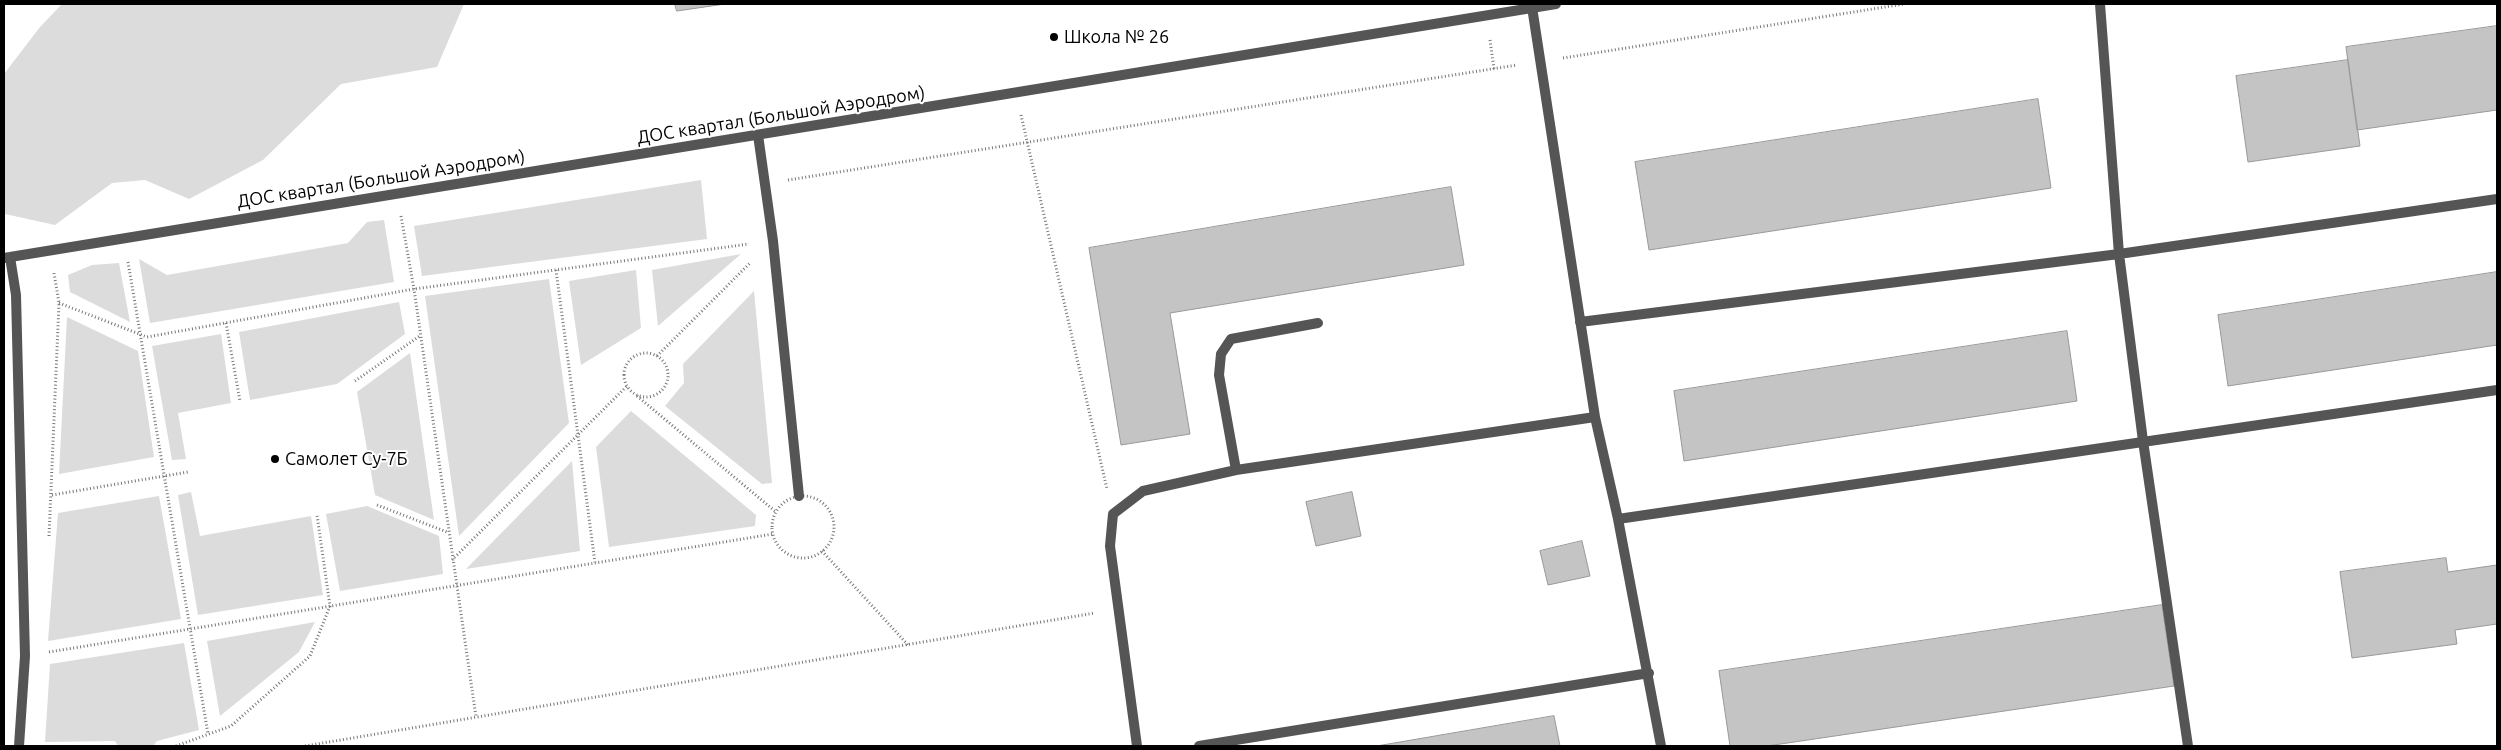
<!DOCTYPE html>
<html>
<head>
<meta charset="utf-8">
<style>
  body { margin:0 }
  #map { position:relative; width:2501px; height:750px; overflow:hidden; background:#fff; font-family:Ubuntu,sans-serif }
  canvas { display:block }
  .frame { position:absolute; inset:0; border:5px solid #000; pointer-events:none }
</style>
</head>
<body>
<div id="map">
<canvas width="2501" height="750"></canvas>
<div class="frame"></div>
</div>
<script>
const g = document.querySelector('canvas').getContext('2d');
g.lineJoin = 'round';
function fillPath(path, color) {
  g.fillStyle = color;
  g.fill(path, 'evenodd');
}
function trace(path, color, width, dash) {
  g.strokeStyle = color;
  g.lineWidth = width;
  g.lineCap = dash ? 'butt' : 'round';
  g.setLineDash(dash || []);
  g.stroke(path);
}
function write(font, color, halo, rows, align = 'center') {
  g.font = font + ' Ubuntu,sans-serif';
  g.lineWidth = 4;
  g.setLineDash([]);
  g.textBaseline = 'middle';
  g.strokeStyle = halo;
  g.fillStyle = color;
  for (const [text, x, y, turn = 0] of rows) {
    g.save();
    g.translate(x, y);
    g.rotate((+turn || 0) * Math.PI / 180);
    g.textAlign = isNaN(turn) ? turn : align;
    if (halo) g.strokeText(text, 0, 0);
    g.fillText(text, 0, 0);
    g.restore();
  }
}
fillPath(new Path2D(`
  M62,4H464L437,67L341,84L263,160L189,199L145,180L112,183L55,225L5,214L4,210V74L40,27Z
  M701,180L707,239L422,276L414,226Z
  M384,220L394,282L150,323L139,259L167,275L348,243L367,222Z
  M741,254L658,326L652,270Z
  M119,263L130,322L70,292L68,275L92,265Z
  M636,270L641,328L581,365L569,281Z
  M549,279L569,423L459,536L425,296Z
  M754,291L772,483L762,484L665,406L684,383L683,364Z
  M399,302L405,334L337,384L250,400L239,332Z
  M67,317L138,351L154,457L59,474Z
  M221,334L231,403L178,413L186,459L172,460L152,346Z
  M410,353L434,520L375,495L357,392Z
  M631,411L756,515L755,526L609,547L596,447Z
  M572,461L580,551L466,569Z
  M191,492L200,536L311,516L323,595L198,615L178,495Z
  M159,496L181,619L48,641L58,513Z
  M367,506L439,536L443,574L340,591L326,514Z
  M315,622L299,652L220,716L207,641Z
  M184,643L199,730L157,741L153,746H118L115,741L45,742L50,664Z`), '#dcdcdc');
const building = new Path2D(`
  M675,4H725L677,11Z
  M2497,26V110L2357,130L2346,47Z
  M2348,60L2360,146L2248,162L2236,76Z
  M2038,99L2051,188L1649,250L1635,162Z
  M1451,187L1464,265L1170,313L1190,434L1121,445L1089,248Z
  M2497,272V345L2228,386L2218,315Z
  M2067,331L2077,401L1684,461L1674,391Z
  M1352,492L1361,536L1316,546L1306,502Z
  M1582,541L1590,576L1548,585L1540,551Z
  M2446,558L2448,572L2497,565V624L2455,630L2457,644L2352,658L2340,572Z
  M2162,605L2174,686L1767,746H1730L1719,671Z
  M1554,716L1560,746H1377Z`);
fillPath(building, '#c4c4c4');
trace(building, '#999', 1);
trace(new Path2D(`
  M1490,40L1494,69
  M1563,58L1904,4
  M1021,115L1107,489
  M788,180L1517,65
  M401,216L414,289L476,717
  M128,262L208,734
  M556,270L595,563
  M59,303L147,337L414,289L749,244
  M226,323L240,401
  M624 375a22 22 0 1 1 44 0a22 22 0 1 1-44 0Z
  M657,356L751,262
  M355,381L421,335
  M637,396L776,512
  M52,495L188,472
  M772 527a31 31 0 1 1 62 0a31 31 0 1 1-62 0Z
  M377,505L447,532
  M49,536L59,303L54,273
  M822,551L908,645
  M452,560L627,386
  M49,652L773,534
  M176,746L231,726L310,656L330,606L317,515
  M305,746L1095,613`), '#777', 3, [1, 2.5]);
trace(new Path2D(`
  M2100,4L2119,254L2143,441L2188,746
  M1532,7L1595,417L1618,519L1661,746
  M758,135L773,241L799,496
  M1580,322L2119,254L2497,199
  M1236,470L1219,375L1221,354L1231,339L1318,323
  M1618,519L2497,390
  M1137,746L1110,546L1113,514L1143,491L1236,470L1595,417
  M1199,746L1649,673`), '#555', 10);
trace(new Path2D(`
  M10,257L16,295L25,656L19,746
  M4,258L1556,4`), '#555', 10);
for (const [x, y, r, color] of [
  [1054,37,5,"#000"],
  [275,459,5,"#000"]
]) {
  const dot = new Path2D();
  dot.arc(x, y, r, 0, 2 * Math.PI);
  g.fillStyle = color;
  g.fill(dot);
  trace(dot, '#fff', 2);
}
write('18px', '#000', '#fff', [
  ["Школа № 26",1064,37],
  ["Самолет Су-7Б",285,459]
], 'left');
write('18px', '#000', '#fff', [
  ["ДОС квартал (Большой Аэродром)",781,115,-9],
  ["ДОС квартал (Большой Аэродром)",381,179,-9]
]);
</script>
</body>
</html>
